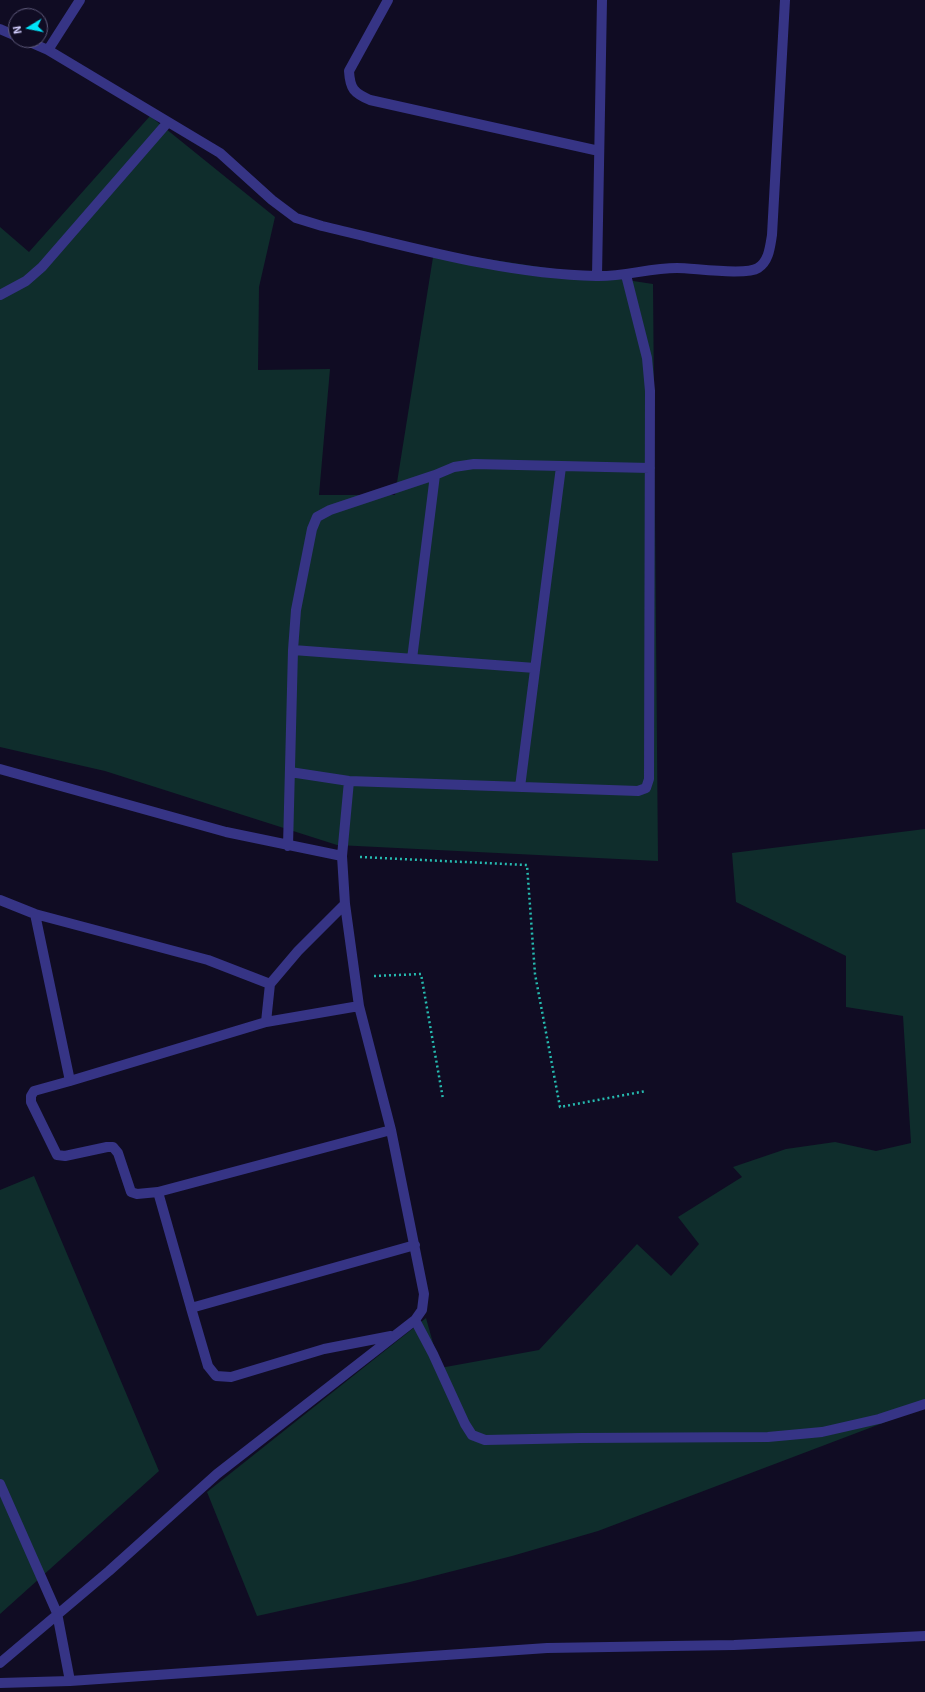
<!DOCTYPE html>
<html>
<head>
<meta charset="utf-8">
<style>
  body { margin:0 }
  #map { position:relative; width:925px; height:1692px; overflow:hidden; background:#100c23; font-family:"Exo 2",sans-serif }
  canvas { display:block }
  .north { position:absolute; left:8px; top:8px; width:40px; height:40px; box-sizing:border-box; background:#100c23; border:1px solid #5e5a7b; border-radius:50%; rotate:260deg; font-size:11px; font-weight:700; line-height:16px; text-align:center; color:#d3ceff }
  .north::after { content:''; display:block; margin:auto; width:14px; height:18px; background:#00e3f9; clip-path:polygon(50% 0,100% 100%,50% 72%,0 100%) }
</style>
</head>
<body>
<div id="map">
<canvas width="925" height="1692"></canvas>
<div class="north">N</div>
</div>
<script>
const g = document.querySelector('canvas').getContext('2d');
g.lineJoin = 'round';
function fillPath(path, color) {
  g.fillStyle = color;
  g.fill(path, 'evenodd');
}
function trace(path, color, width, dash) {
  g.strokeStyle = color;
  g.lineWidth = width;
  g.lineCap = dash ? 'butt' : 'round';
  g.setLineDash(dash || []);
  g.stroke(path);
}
fillPath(new Path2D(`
  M150,116L275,217L259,287L258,370L330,369L319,495H395L434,251L653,284L658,861L337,845L105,771L0,747V227L29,252Z
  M925,829V1407L598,1531L512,1556L410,1582L257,1616L207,1492L426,1318L440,1368L539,1350L637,1244L671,1276L699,1244L678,1217L742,1177L733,1167L786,1149L835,1142L876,1151L911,1143L903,1016L846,1007V956L736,902L732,853Z
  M34,1176L159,1471L0,1614V1190Z`), '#0f2d2c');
trace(new Path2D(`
  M360,857L527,865L535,974L560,1107L646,1091
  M374,976L421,974L443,1099`), '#26bbb0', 2.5, [2, 3]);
trace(new Path2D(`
  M388,0L349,71C350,89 354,93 370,100L599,151
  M0,29L16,36
  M25,40L48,50L220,153L272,200L296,218L322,226C412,247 503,274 596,276C623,277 649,268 677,268C693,268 746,276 758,268C769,261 770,247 772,235L785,0
  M48,50L80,0
  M597,276L602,0
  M0,295L26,281L42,267L168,122
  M293,650L535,668
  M412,659L435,475
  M0,769L226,832L342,856
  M290,772L349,781L638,791L646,788L649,779L650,391L647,358L626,275
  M520,787L561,467
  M288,846L293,650L296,610L312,529L317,517L330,510L435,475L454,467L474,464L650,468
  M0,900L35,914L208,960L270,984
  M35,914L70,1081L266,1022L359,1006
  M266,1022L270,984L298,951L345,904
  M70,1081L34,1091L31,1096V1102L57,1155L65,1156L107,1147H113L118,1153L131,1192L137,1194L158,1192
  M391,1130L158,1192L191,1308L415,1245
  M191,1308L208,1366L216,1376L231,1377L324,1349L391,1336
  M415,1320L433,1354L465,1424L472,1435L485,1440L581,1438L768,1437L822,1432L879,1419L925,1404
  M0,1484L57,1613L70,1681
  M0,1663L109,1571L217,1474L415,1320L422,1310L424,1294L391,1130L359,1006L345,904L342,856L349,781
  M0,1683L70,1681L547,1648L734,1645L925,1636`), '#363485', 10);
</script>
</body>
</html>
